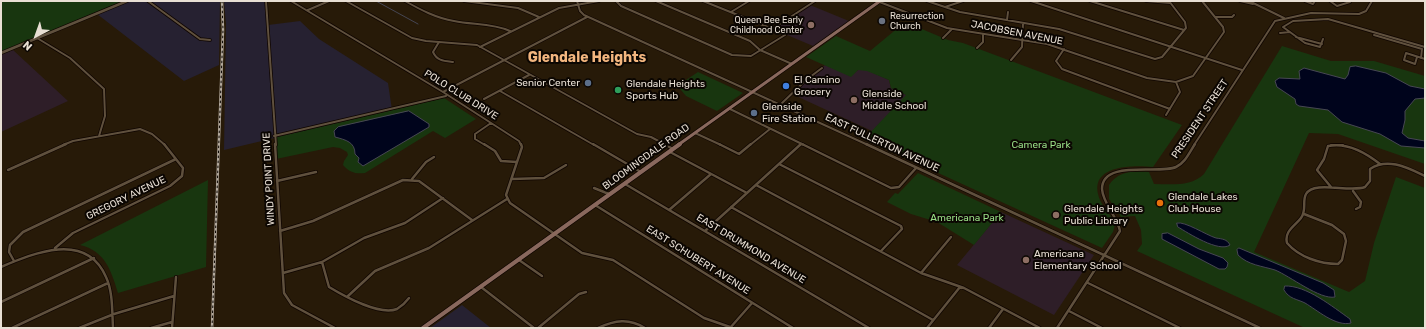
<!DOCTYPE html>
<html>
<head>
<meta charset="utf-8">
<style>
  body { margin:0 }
  #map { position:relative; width:1426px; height:329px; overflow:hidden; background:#271a08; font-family:Rubik,sans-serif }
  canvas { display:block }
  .frame { position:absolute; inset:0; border:2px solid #e8dfd4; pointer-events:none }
  .north { position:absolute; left:16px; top:16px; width:40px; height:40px; -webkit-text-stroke:3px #0b0602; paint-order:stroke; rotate:221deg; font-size:11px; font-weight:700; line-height:16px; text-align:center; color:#e8dfd4 }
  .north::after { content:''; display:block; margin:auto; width:14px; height:18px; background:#e8dfd4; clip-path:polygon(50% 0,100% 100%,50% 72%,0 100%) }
</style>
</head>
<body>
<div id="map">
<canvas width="1426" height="329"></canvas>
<div class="frame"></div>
<div class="north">N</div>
</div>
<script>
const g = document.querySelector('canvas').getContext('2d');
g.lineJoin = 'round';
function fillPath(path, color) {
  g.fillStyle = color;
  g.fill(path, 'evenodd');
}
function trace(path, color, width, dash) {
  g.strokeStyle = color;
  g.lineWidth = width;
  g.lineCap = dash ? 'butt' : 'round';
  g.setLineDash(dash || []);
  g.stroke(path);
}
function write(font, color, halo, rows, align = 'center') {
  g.font = font + ' Rubik,sans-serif';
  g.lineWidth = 4;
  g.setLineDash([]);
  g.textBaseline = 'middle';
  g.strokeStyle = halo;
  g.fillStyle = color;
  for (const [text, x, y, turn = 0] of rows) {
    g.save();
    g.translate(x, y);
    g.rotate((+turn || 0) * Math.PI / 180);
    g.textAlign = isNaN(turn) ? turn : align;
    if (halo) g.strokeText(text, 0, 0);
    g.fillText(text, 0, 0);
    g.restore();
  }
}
fillPath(new Path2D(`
  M128,1H220L219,65L184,81L97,14Z
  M224,1H265L268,25L300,21L319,39L388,83L392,110L224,150L226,24Z
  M462,305L491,328H430Z`), '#262131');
fillPath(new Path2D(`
  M810,5L849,21L813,46L773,29Z
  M13,50L68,101L1,132V55Z
  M825,65L851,76L858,70H867L889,80L891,88L907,95L872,131L794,95L799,87Z
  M1001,212L1094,255L1054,315L957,265Z`), '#2e1e28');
fillPath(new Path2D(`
  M1,1H126L1,52Z
  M905,22L948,40L963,43L1182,125L1153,167C1132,165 1084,165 1101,202C1105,210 1113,217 1115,225L1113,232L1102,248L864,139L906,95L891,88L889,80L867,71L858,70L851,77L806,57L836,36L870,51Z
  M1282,46L1331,61H1374L1425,76V164L1338,134L1309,133L1254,252L1349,292L1365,281L1374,243L1396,177L1425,188V328H1305L1137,251L1142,244L1141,230L1135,216L1121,217L1109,199V185C1118,171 1134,171 1149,172L1154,184C1171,184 1191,187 1204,174Z
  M698,72L743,93L717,111L686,96L676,84L679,80L683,82Z
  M444,98L476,119L445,138L433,131L365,173C356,174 350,173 343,165L344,161L348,155L347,152L340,148L333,147L276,159L277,137Z
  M918,173L1001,212L974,245L937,222L911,214L887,202L895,193L898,194Z
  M208,180L206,267L118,293C111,270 105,251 80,245Z`), '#18360f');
const water = new Path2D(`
  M1356,66L1386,73L1410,86L1425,89V98L1415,99L1405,111V120L1402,133L1408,138L1425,141V148L1401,146L1380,134L1342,122L1328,110L1299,106L1296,104L1295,99L1277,87L1275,81L1279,78L1300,79L1299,71L1304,68L1345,79L1348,75L1350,67Z
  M409,111L429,124V127L363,166L358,162L359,158L355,154C355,142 346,140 335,137L334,131L338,127Z
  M1177,223C1185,221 1206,235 1216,238C1222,239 1227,239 1230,245C1219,253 1188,233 1178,227Z
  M1168,233L1199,249L1223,258L1228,263L1227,267L1225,269H1219L1162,239V234Z
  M1239,248L1323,283L1334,290L1335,297C1320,300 1290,276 1275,270C1262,266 1248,265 1238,255L1237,250Z
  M1285,286C1306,285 1333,307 1350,319L1351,323C1336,327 1317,310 1305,303C1297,299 1289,299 1284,290Z`);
fillPath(water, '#00041c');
trace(water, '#464653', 1);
trace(new Path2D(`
  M376,1L418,24`), '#464653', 1);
const minorFar1 = new Path2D(`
  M148,1L200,39L210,40
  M266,1L276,145
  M291,1L443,92L519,141L521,145
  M346,1L412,38L426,41L477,45L637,134L651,137L666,145
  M405,1C421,10 436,18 454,21C473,25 492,23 510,31
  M464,1L518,8L539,17
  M577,1L580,11L584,15L868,145
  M616,1L621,6L732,55L751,56L785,35
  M656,1L750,41L760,50L792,64
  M703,1L785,34
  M877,1L947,28L1047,44L1147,78L1176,82
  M927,1L960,12L1059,29L1155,59L1162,57L1186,28L1185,22L1169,1
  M1031,1L1242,70
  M1090,1L1184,30
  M1146,1L1170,3
  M1240,1L1253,4
  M1249,1L1284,18
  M1305,1L1313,4L1315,1
  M1330,1L1337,6L1350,2L1348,1
  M945,7L963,1
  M308,10L329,1
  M731,12L749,1
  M1215,17H1232L1234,15
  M1007,20L1008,12
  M772,29L815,1
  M1280,33L1290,32
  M1374,35L1422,49L1421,58
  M1296,37L1322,44
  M37,38L70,58L104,89L105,116L99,136
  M943,38L951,30
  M1323,39L1320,47L1305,43L1283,27L1293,21L1328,19L1425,47
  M439,42L433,52C437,61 444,61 453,62
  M480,47L559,8L599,1
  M977,48L983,42V34
  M1064,49L1056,61L1062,69L1170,109
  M1417,57L1415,64L1404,60L1406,53L1425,59
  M1011,60L1022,47L1023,23
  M500,91L594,145
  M443,92L587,17
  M820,92L821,90
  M484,99L529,75
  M780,105L806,80L822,68
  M730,109L804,145
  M1166,115L1180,92L1176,82L1193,76L1224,32L1223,27L1202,1
  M695,133L721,145
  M274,136L446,96
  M63,145L73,141L140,129L152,134L165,145
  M485,145L475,139V134L491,123
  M750,145L770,129
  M800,145L801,144
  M1194,145L1275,21L1311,13L1359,14L1366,11L1372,1
  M1331,145H1343`);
const minor = new Path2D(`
  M275,144L284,293L292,305L335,328
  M484,144L495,151L501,161L517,162
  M521,144L522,147L506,195L510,203L582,253L613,260L704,318L730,327
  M593,144L641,172
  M664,144L673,149
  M719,144L739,154L751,144
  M802,144L891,188L899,187L916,168
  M866,144L1260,328
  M670,152L747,193
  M779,164L901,226L902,229L881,251
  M8,170L66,144
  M412,179L426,162L434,157
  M512,179L544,178L566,165
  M277,181L316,172
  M625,184L869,328
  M756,185L921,273L964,288L1040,328
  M1331,187L1317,170L1324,159L1328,146C1347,142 1365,152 1380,164
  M594,188L609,194
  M1353,191L1361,202L1360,207L1356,209
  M595,205L793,328
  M731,207L933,320
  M669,210L711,174
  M1304,214L1332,225L1344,234L1346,241L1342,260L1338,264C1320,264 1299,257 1287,243C1284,231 1295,226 1301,218C1307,210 1302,201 1306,194C1314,180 1350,193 1365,187L1370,181V169C1388,157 1408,168 1425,176
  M280,231L313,221L403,180L419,181L472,220
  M705,231L801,144
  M55,248L73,233L170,186L182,176L183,168L164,144
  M519,260L542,276
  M14,261L9,252L10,245L23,232L176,159
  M322,262L329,287C344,296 380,316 397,309C402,306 406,302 409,298
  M1,267C34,253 86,231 106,277C113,292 112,311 113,328
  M283,273L322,262L364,238L405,223L443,198
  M921,273L951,237
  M1088,283L1180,328
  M481,287L534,328
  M348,296L375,271L429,248L507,199
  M1,302L94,258
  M1069,311L1102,328
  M12,328L108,283
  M79,328L114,314L174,296
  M151,328L172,322
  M172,328L176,277
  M538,328L579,294L586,292
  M598,328C615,320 629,318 645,328
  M730,328L752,303
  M927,328L960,287
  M989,328L1003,309
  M1057,328L1120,231C1117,216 1103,204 1102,189C1102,159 1159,175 1176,167C1185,163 1189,153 1195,144`);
const tertiary = new Path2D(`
  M1,53L127,1`);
const secondaryFar1 = new Path2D(`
  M678,145L880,1`);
const secondary = new Path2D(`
  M423,328L680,144`);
trace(minorFar1, '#0f0500', 3.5);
trace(minor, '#0f0500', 4);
trace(tertiary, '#0f0500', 4);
trace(secondaryFar1, '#0f0500', 4.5);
trace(secondary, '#0f0500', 5.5);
trace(minorFar1, '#5f503d', 2);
trace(minor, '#5f503d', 2.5);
trace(tertiary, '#5f503d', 2.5);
trace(secondaryFar1, '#89685d', 3);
trace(secondary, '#89685d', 4);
const rail = new Path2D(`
  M212,328L223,30L222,1`);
trace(rail, '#b5ab9e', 2.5);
trace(rail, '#0b0602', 1, [2.5]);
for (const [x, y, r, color] of [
  [882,21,4,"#6b7280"],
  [811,25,4,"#8d6e63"],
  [588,83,4,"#5c6f8a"],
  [786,86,4,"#3f7fe0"],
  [618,90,4,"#2e9e5b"],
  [854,100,4,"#8d6e63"],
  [754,113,4,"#5c6f8a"],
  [1160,203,4,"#e8710a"],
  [1056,215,4,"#8d6e63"],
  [1026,260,4,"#8d6e63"]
]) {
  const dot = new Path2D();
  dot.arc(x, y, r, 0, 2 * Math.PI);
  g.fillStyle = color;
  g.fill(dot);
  trace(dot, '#0b0602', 1.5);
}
write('9px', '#e8dfd4', '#0b0602', [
  ["Resurrection",890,16],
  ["Church",890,26],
  ["Queen Bee Early",803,20,"right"],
  ["Childhood Center",803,30,"right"]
], 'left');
write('10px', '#e8dfd4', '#0b0602', [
  ["JACOBSEN AVENUE",1017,33,11],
  ["POLO CLUB DRIVE",461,95,32],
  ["PRESIDENT STREET",1200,119,-56],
  ["EAST FULLERTON AVENUE",882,143,25],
  ["BLOOMINGDALE ROAD",646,157,-36],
  ["WINDY POINT DRIVE",269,179,-93],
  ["GREGORY AVENUE",126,198,-26],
  ["EAST DRUMMOND AVENUE",751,249,31],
  ["EAST SCHUBERT AVENUE",698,260,32]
]);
write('10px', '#e8dfd4', '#0b0602', [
  ["El Camino",794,80],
  ["Grocery",794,92],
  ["Senior Center",580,83,"right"],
  ["Glendale Heights",626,84],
  ["Sports Hub",626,96],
  ["Glenside",862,94],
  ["Middle School",862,106],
  ["Glenside",762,107],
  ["Fire Station",762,119],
  ["Glendale Lakes",1168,197],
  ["Club House",1168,209],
  ["Glendale Heights",1064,209],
  ["Public Library",1064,221],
  ["Americana",1034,254],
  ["Elementary School",1034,266]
], 'left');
write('10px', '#99de86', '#0b0602', [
  ["Camera Park",1041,145],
  ["Americana Park",967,218]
]);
write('bold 14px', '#f3b67f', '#0b0602', [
  ["Glendale Heights",587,58]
]);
</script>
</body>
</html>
